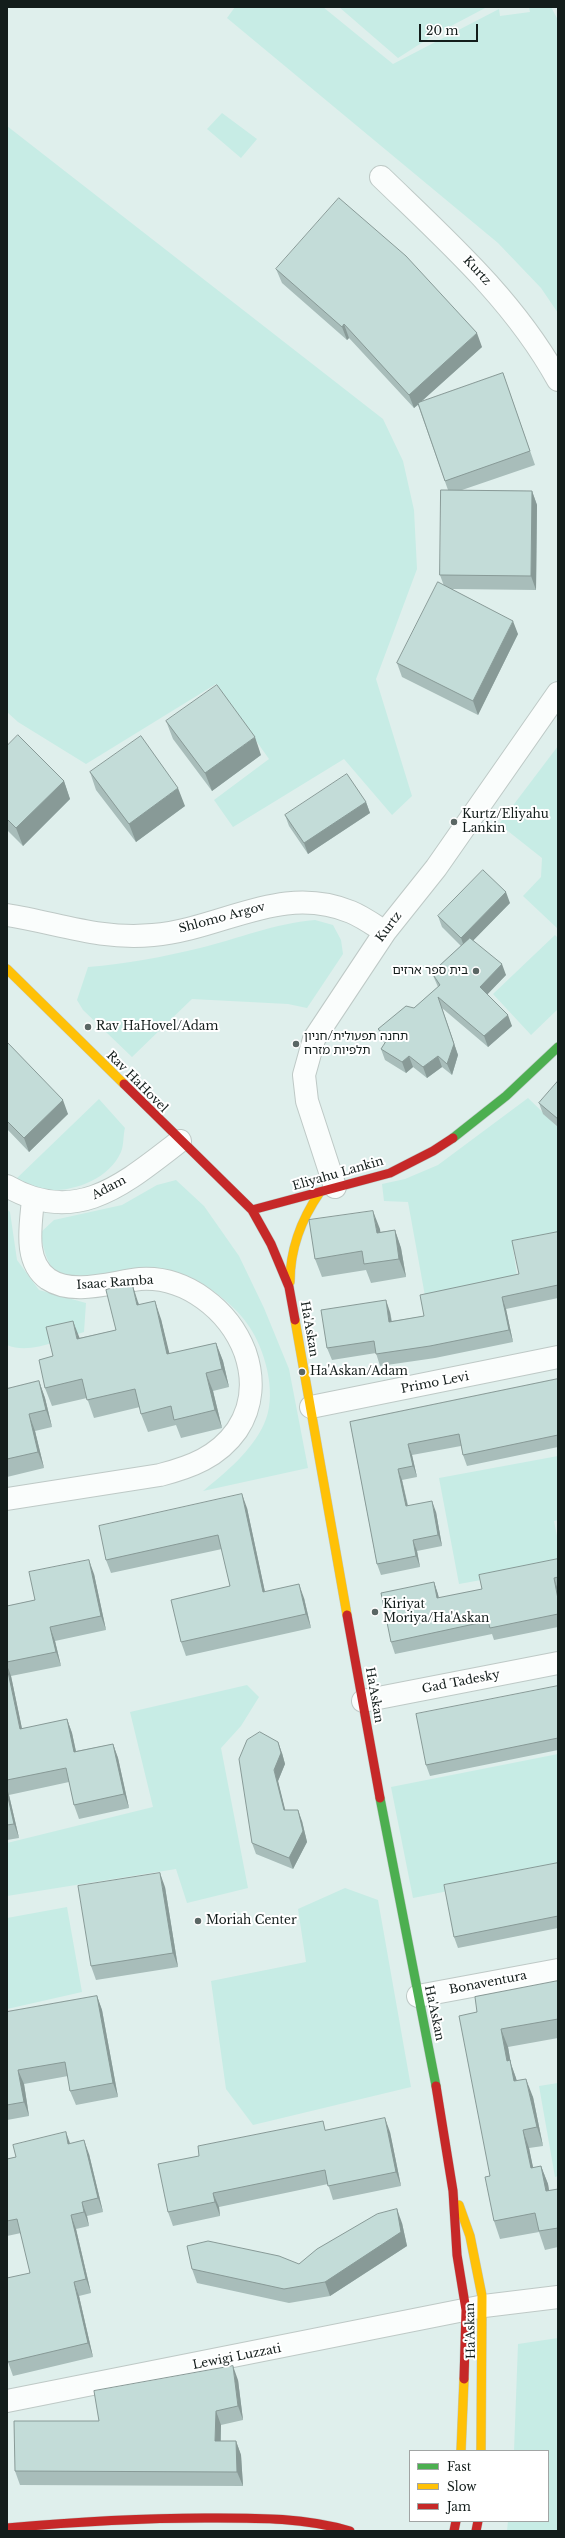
<!DOCTYPE html>
<html>
<head>
<meta charset="utf-8">
<style>
  body { margin:0 }
  #map { position:relative; width:565px; height:2538px; overflow:hidden; background:#dfefec; font-family:"Libre Baskerville",serif }
  canvas { display:block }
  .frame { position:absolute; inset:0; border:8px solid #131d1b; pointer-events:none }
  .legend { position:absolute; left:409px; top:2450px; width:140px; height:72px; box-sizing:border-box; background:#fff; border:1px solid #a1a5a4; margin:0; padding:5px 7px; list-style:none; font-size:12px; color:#131d1b }
  .legend li { display:flex; align-items:center; gap:8px; height:20px }
  .legend b { width:20px; border:1px solid #a1a5a4 }
  .scale { position:absolute; left:419px; top:24px; width:59px; height:18px; box-sizing:border-box; border:2px solid #131d1b; border-top:0; padding-left:5px; font-size:12px; line-height:14px; white-space:nowrap; color:#131d1b; -webkit-text-stroke:3px #fff; paint-order:stroke }
</style>
</head>
<body>
<div id="map">
<canvas width="565" height="2538"></canvas>
<div class="frame"></div>
<ul class="legend">
<li><b style="height:5px;background:#4caf50"></b>Fast</li>
<li><b style="height:5px;background:#ffc107"></b>Slow</li>
<li><b style="height:5px;background:#c62828"></b>Jam</li>
</ul>
<div class="scale">20 m</div>
</div>
<script>
const g = document.querySelector('canvas').getContext('2d');
g.lineJoin = 'round';
function fillPath(path, color) {
  g.fillStyle = color;
  g.fill(path, 'evenodd');
}
function trace(path, color, width, dash) {
  g.strokeStyle = color;
  g.lineWidth = width;
  g.lineCap = dash ? 'butt' : 'round';
  g.setLineDash(dash || []);
  g.stroke(path);
}
function write(font, color, halo, rows, align = 'center') {
  g.font = font + ' "Libre Baskerville","Noto Sans Hebrew",serif';
  g.lineWidth = 4;
  g.setLineDash([]);
  g.textBaseline = 'middle';
  g.strokeStyle = halo;
  g.fillStyle = color;
  for (const [text, x, y, turn = 0] of rows) {
    g.save();
    g.translate(x, y);
    g.rotate((+turn || 0) * Math.PI / 180);
    g.textAlign = isNaN(turn) ? turn : align;
    if (halo) g.strokeText(text, 0, 0);
    g.fillText(text, 0, 0);
    g.restore();
  }
}
fillPath(new Path2D(`
  M235,7H323L393,64L499,9L500,16L530,12L529,7H551L558,20V313L541,288L498,243L227,18Z
  M339,7H487L434,35L398,58Z
  M222,113L257,139L241,158L207,129Z
  M7,126L383,419L403,461L414,510L417,569L376,679L412,796L392,815L344,759L233,827L214,800L269,759L216,684L86,764L18,722L7,712Z
  M558,746V929L523,896L541,877L542,858L499,824Z
  M315,920L333,925L341,940L343,954L307,1008L288,1004L192,999L132,1057L83,1010L77,1000L88,967C126,964 163,957 200,948C238,939 275,923 315,920Z
  M555,935L558,938V1009L531,1035L493,994Z
  M528,1098L558,1127V1237L513,1248L517,1275L425,1296L408,1202L384,1201L382,1184L405,1179L438,1165Z
  M99,1099L125,1128C123,1135 124,1145 121,1152C108,1181 70,1193 42,1190C33,1189 24,1183 16,1179Z
  M176,1180L204,1206L239,1256L264,1308L289,1369L308,1468L203,1491C226,1472 251,1452 264,1424C277,1397 267,1356 252,1331C240,1310 215,1290 194,1279C183,1273 167,1271 155,1269C124,1263 93,1288 63,1276C47,1270 44,1248 40,1233L54,1220L122,1205L157,1185Z
  M7,1209L10,1212L17,1260L39,1290L86,1303L84,1332C61,1339 30,1355 7,1345Z
  M558,1456V1520L554,1521L558,1541V1566L459,1584L439,1478Z
  M247,1685L259,1697L241,1726L221,1748L248,1888L187,1903L176,1869L7,1896V1843L153,1807L130,1712Z
  M558,1754V1869L413,1898L391,1787Z
  M345,1888L378,1900L411,2087L253,2125L226,2089L211,1981L306,1962L298,1909Z
  M67,1907L82,1992L7,2009V1918Z
  M558,2083V2176L555,2177L539,2086Z
  M558,2338V2531H507L508,2521H548V2451H514L518,2344Z`), '#c7ece5');
const street = new Path2D(`
  M381,177C446,240 514,300 558,380
  M7,915C58,923 99,940 153,935C223,929 281,883 351,912C363,917 374,925 385,932
  M7,1186C77,1227 125,1183 180,1141
  M335,1187L307,1101L304,1075L314,1039L385,932L436,868L558,693
  M311,1407L558,1357
  M7,1499L160,1475C191,1467 218,1457 237,1430C253,1406 254,1378 245,1352C229,1310 186,1276 140,1279C112,1282 73,1296 48,1279C23,1261 31,1225 33,1199
  M363,1701L558,1663
  M418,1996L558,1970
  M7,2401L484,2306L558,2297`);
const fast = new Path2D(`
  M453,1138L506,1096L558,1047
  M380,1798L436,2086`);
const slow = new Path2D(`
  M7,969L124,1084
  M290,1282C290,1248 301,1220 320,1192
  M295,1320L347,1615
  M459,2205L470,2236L482,2296L481,2451
  M461,2451L464,2379`);
const jam = new Path2D(`
  M124,1084L252,1210L271,1244L289,1287L295,1320
  M252,1210L390,1173L433,1151L453,1138
  M347,1615L380,1798
  M436,2086L453,2191L457,2255L466,2310L464,2379
  M7,2528C73,2522 139,2518 205,2518C254,2518 302,2517 350,2531
  M454,2531L456,2521
  M476,2531L478,2521`);
trace(street, '#bec9c6', 24);
trace(fast, '#bec9c6', 10);
trace(slow, '#bec9c6', 10);
trace(jam, '#bec9c6', 10);
trace(street, '#fafdfc', 22);
trace(fast, '#4caf50', 9);
trace(slow, '#ffc107', 9);
trace(jam, '#c62828', 9);
fillPath(new Path2D(`
  M276,269L482,347L421,402L503,373L535,465L462,490L532,491L537,505L536,590L452,589L518,634L478,715L402,677L397,663L444,586L440,575L448,490L418,405L414,408L349,338L347,340L282,283Z
  M166,721L261,755L212,791L173,739Z
  M7,746L64,781L70,799L23,846L7,830Z
  M90,772L185,806L136,842L96,790Z
  M366,802L370,813L308,854L289,826L285,815Z
  M510,903L473,940L506,975L487,994L512,1026L488,1047L442,1008L458,1055L452,1075L442,1067L427,1078L413,1067L406,1073L385,1060L381,1049L385,1043L382,1040L378,1029L414,1008L438,987L432,973L461,946L442,927L438,916Z
  M7,1042L68,1114L29,1152L7,1129Z
  M558,1081V1127L543,1114L539,1103Z
  M380,1229V1232L395,1230L401,1248L406,1277L371,1283L366,1270L322,1277L315,1259Z
  M558,1232V1298L506,1309L513,1342L435,1358L380,1366L376,1353L332,1360L327,1348L390,1312L392,1321L424,1316L519,1274Z
  M138,1302L139,1304L161,1319L169,1354L216,1343L223,1361L229,1387L213,1391L222,1428L181,1438L176,1425L148,1432L141,1414L140,1407L94,1418L87,1398L52,1406L45,1388L53,1356L79,1338L116,1330Z
  M558,1379V1447L467,1466L463,1455L461,1446L412,1455L417,1477L402,1480L408,1505L436,1512L442,1546L417,1551L420,1567L381,1575L377,1564L350,1422Z
  M39,1381L45,1398L52,1427L35,1431L44,1468L7,1477V1389Z
  M247,1508L265,1592L304,1598L311,1628L186,1656L181,1642L230,1586L222,1549L111,1573L106,1560Z
  M558,1559V1627L494,1640L492,1634L395,1654L391,1642L434,1582L439,1598L482,1589Z
  M94,1574L106,1630L55,1641L61,1666L11,1676L22,1729L67,1719L72,1733L76,1751L113,1744L118,1758L129,1808L79,1819L74,1805L69,1782L9,1795L19,1838L7,1840V1606L35,1600Z
  M558,1686V1750L430,1776L426,1765Z
  M282,1753L285,1764L278,1781L285,1810L302,1821L307,1842L293,1869L256,1854L252,1843Z
  M558,1863V1928L458,1948L454,1937Z
  M165,1887L178,1967L96,1980L91,1966Z
  M558,1981V2038L508,2047L511,2064L517,2081L533,2097L543,2146L529,2148L533,2168L541,2166L548,2184L549,2191L558,2189V2247L545,2250L539,2232L500,2239L494,2221L477,2012Z
  M97,1996L102,2010L118,2097L76,2105L70,2091L68,2076L24,2084L29,2116L7,2120V2012Z
  M326,2130L390,2132L401,2186L333,2200L328,2184L219,2207L220,2216L173,2226L168,2212Z
  M70,2144L89,2154L103,2212L87,2216L89,2226L76,2229L91,2293L79,2296L93,2357L13,2376L8,2362L30,2273L21,2233L7,2236V2159Z
  M402,2223L407,2246L330,2296L289,2303L197,2283L192,2269L299,2264Z
  M238,2380L243,2420L221,2425V2441H236L241,2455L243,2486L20,2485L15,2471L99,2421Z`), '#a8bdba');
fillPath(new Path2D(`
  M344,324L349,338L347,340L342,327Z
  M477,333L482,347L414,408L409,395Z
  M532,491L537,505L536,590L531,576Z
  M513,621L518,634L478,715L473,701Z
  M255,737L261,755L212,791L205,773Z
  M64,781L70,799L23,846L16,828Z
  M178,788L185,806L136,842L129,824Z
  M366,802L370,813L308,854L304,843Z
  M506,892L510,903L465,949L461,938Z
  M502,964L506,975L484,998L480,987Z
  M438,997L458,1055L452,1075L447,1064Z
  M508,1015L512,1026L488,1047L484,1036Z
  M409,1056L413,1067L406,1073L402,1062Z
  M438,1056L442,1067L427,1078L423,1067Z
  M63,1100L68,1114L29,1152L24,1138Z
  M373,1211L380,1229L383,1251L377,1233Z
  M395,1230L401,1248L406,1277L399,1259Z
  M132,1283L138,1302L144,1323L137,1305Z
  M502,1297L506,1309L513,1342L509,1330Z
  M386,1300L390,1312L393,1334L389,1322Z
  M155,1301L161,1319L174,1372L167,1354Z
  M73,1321L80,1339H77Z
  M216,1343L223,1361L229,1387L222,1369Z
  M206,1373L213,1391L222,1428L215,1410Z
  M39,1381L45,1398L52,1427L46,1410Z
  M29,1414L35,1431L44,1468L38,1452Z
  M408,1444L412,1455L417,1477L413,1466Z
  M398,1469L402,1480L410,1517L406,1506Z
  M242,1494L247,1508L268,1606L263,1592Z
  M432,1501L436,1512L442,1546L438,1535Z
  M413,1540L417,1551L420,1567L416,1556Z
  M89,1560L94,1574L106,1630L101,1616Z
  M554,1578L558,1590V1599Z
  M434,1582L438,1594L441,1610L437,1598Z
  M299,1584L304,1598L311,1628L306,1614Z
  M50,1627L55,1641L61,1666L56,1652Z
  M7,1665L11,1676L25,1743L20,1729Z
  M67,1719L72,1733L79,1766L74,1752Z
  M278,1742L282,1753L285,1764L278,1781L288,1821L284,1810L274,1770Z
  M113,1744L118,1758L129,1808L124,1794Z
  M7,1788L9,1795L19,1838L14,1824L7,1793Z
  M298,1810L302,1821L307,1842L293,1869L289,1858Z
  M160,1873L165,1887L178,1967L173,1953Z
  M97,1996L102,2010L118,2097L113,2083Z
  M501,2029L508,2047L511,2064L516,2078L521,2099L507,2061Z
  M18,2070L24,2084L29,2116L24,2102Z
  M526,2079L533,2097L543,2146L537,2127Z
  M385,2118L390,2132L401,2186L396,2172Z
  M523,2130L529,2148L537,2186L531,2168Z
  M66,2132L71,2146L68,2144Z
  M84,2140L89,2154L103,2212L98,2198Z
  M541,2166L548,2184L552,2209L546,2191Z
  M213,2193L219,2207L220,2216L215,2202Z
  M82,2202L87,2216L89,2226L84,2212Z
  M397,2209L402,2223L407,2246L330,2296L325,2282Z
  M71,2215L76,2229L91,2293L86,2279Z
  M74,2282L79,2296L93,2357L88,2343Z
  M233,2366L238,2380L243,2420L238,2406Z
  M216,2411L221,2425L220,2455L215,2441Z
  M236,2441L241,2455L243,2486L237,2472Z`), '#889a97');
const building = new Path2D(`
  M339,198L406,256L477,333L409,395L344,324L342,327L276,269Z
  M503,373L530,451L445,481L418,403Z
  M441,490L532,491L531,576L440,575Z
  M438,582L513,621L473,701L397,663Z
  M217,685L255,737L205,773L166,721Z
  M18,735L64,781L16,828L7,819V746Z
  M141,736L178,788L129,824L90,772Z
  M347,774L366,802L304,843L285,815Z
  M483,870L506,892L461,938L438,916Z
  M470,938L502,964L480,987L508,1015L484,1036L438,997L454,1044L447,1064L438,1056L423,1067L409,1056L402,1062L381,1049L388,1038L378,1029L406,1006L414,1008L440,985L432,973Z
  M7,1042L63,1100L24,1138L7,1121Z
  M558,1081V1119L539,1103Z
  M373,1211L377,1233L395,1230L399,1259L364,1264L362,1251L315,1259L309,1220Z
  M558,1232V1285L502,1297L509,1330L430,1346L376,1354L374,1341L327,1348L321,1310L386,1300L389,1322L424,1316L420,1295L519,1274L512,1241Z
  M132,1283L137,1305L155,1301L167,1354L216,1343L222,1369L206,1373L215,1410L174,1420L171,1406L141,1414L135,1389L87,1400L82,1379L45,1388L39,1360L53,1356L46,1327L73,1321L77,1339L116,1330L106,1290Z
  M558,1379V1435L463,1455L459,1434L408,1444L413,1466L398,1469L406,1506L432,1501L438,1535L413,1540L416,1556L377,1564L350,1422Z
  M39,1381L46,1410L29,1414L38,1452L7,1459V1389Z
  M242,1494L263,1592L299,1584L306,1614L181,1642L171,1600L230,1586L218,1535L106,1560L99,1526Z
  M558,1559V1577L554,1578L558,1599V1614L490,1628L488,1621L391,1642L381,1593L434,1582L437,1598L482,1589L479,1575Z
  M89,1560L101,1616L50,1627L56,1652L7,1662V1606L35,1600L29,1572Z
  M7,1667L20,1729L67,1719L74,1752L113,1744L124,1794L74,1805L66,1768L7,1780Z
  M558,1686V1738L426,1765L416,1714Z
  M260,1732L278,1742L281,1753L274,1770L284,1810H298L303,1831L289,1858L252,1843L239,1759L247,1740Z
  M7,1793L14,1824L7,1825Z
  M558,1863V1916L454,1937L444,1885Z
  M160,1873L173,1953L91,1966L78,1886Z
  M558,1981V2019L501,2029L507,2061L510,2060L514,2081L526,2079L537,2127L523,2130L531,2168L541,2166L546,2191L558,2189V2228L539,2231L535,2213L494,2221L485,2177L490,2176L459,2016L477,2012L475,1997Z
  M97,1996L113,2083L70,2091L65,2062L18,2070L24,2102L7,2105V2012Z
  M385,2118L396,2172L328,2186L325,2170L213,2193L215,2202L168,2212L158,2164L199,2156L198,2146L323,2121L325,2130Z
  M66,2132L68,2144L84,2140L98,2198L82,2202L84,2212L71,2215L86,2279L74,2282L88,2343L8,2362L7,2358V2278L30,2273L17,2219L7,2221V2159L16,2157L13,2145Z
  M397,2209L401,2232L325,2282L284,2289L192,2269L187,2246L208,2241L279,2256L299,2264L317,2249L377,2214Z
  M233,2366L238,2406L216,2411L215,2441H236L237,2472L15,2471L14,2421H99L94,2391Z`);
fillPath(building, '#c3dcd8');
trace(building, '#889a97', 1);
for (const [x, y, r, color] of [
  [454,822,4,"#5a6664"],
  [476,971,4,"#5a6664"],
  [88,1027,4,"#5a6664"],
  [296,1044,4,"#5a6664"],
  [302,1372,4,"#5a6664"],
  [375,1612,4,"#5a6664"],
  [198,1921,4,"#5a6664"]
]) {
  const dot = new Path2D();
  dot.arc(x, y, r, 0, 2 * Math.PI);
  g.fillStyle = color;
  g.fill(dot);
  trace(dot, '#fff', 1.5);
}
write('12px', '#131d1b', '#fff', [
  ["Kurtz",477,271,47],
  ["Shlomo Argov",222,918,-15],
  ["Kurtz",389,927,-53],
  ["Rav HaHovel",137,1082,45],
  ["Eliyahu Lankin",338,1174,-16],
  ["Adam",109,1188,-28],
  ["Isaac Ramba",115,1283,-4],
  ["Ha'Askan",309,1329,80],
  ["Primo Levi",435,1383,-11],
  ["Gad Tadesky",461,1682,-11],
  ["Ha'Askan",374,1695,80],
  ["Bonaventura",488,1983,-11],
  ["Ha'Askan",434,2013,78],
  ["Ha'Askan",471,2331,-91],
  ["Lewigi Luzzati",237,2357,-11]
]);
write('12px', '#131d1b', '#fff', [
  ["Kurtz/Eliyahu",462,815],
  ["Lankin",462,829],
  ["בית ספר ארזים",468,971,"right"],
  ["Rav HaHovel/Adam",96,1027],
  ["תחנה תפעולית/חניון",304,1037],
  ["תלפיות מזרח",304,1051],
  ["Ha'Askan/Adam",310,1372],
  ["Kiriyat",383,1605],
  ["Moriya/Ha'Askan",383,1619],
  ["Moriah Center",206,1921]
], 'left');
</script>
</body>
</html>
